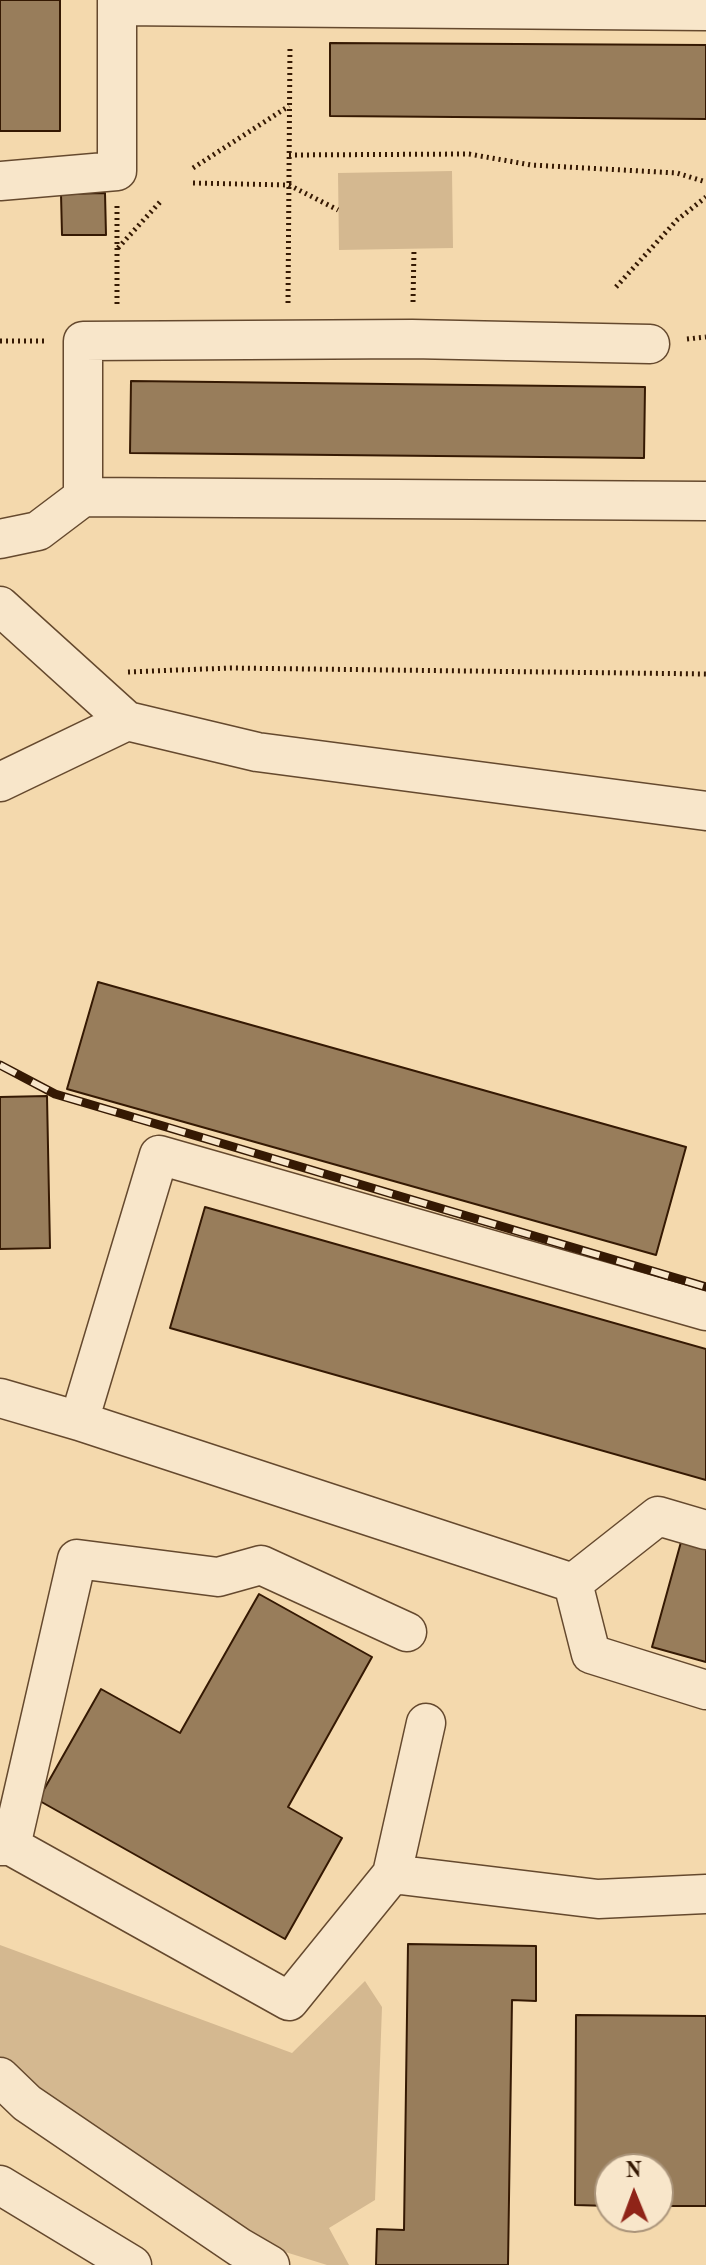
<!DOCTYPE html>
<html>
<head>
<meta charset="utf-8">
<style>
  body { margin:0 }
  #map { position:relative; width:706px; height:2265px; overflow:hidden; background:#f4d9ad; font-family:"Old Standard TT",serif }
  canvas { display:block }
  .north { position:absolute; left:594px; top:2153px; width:80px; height:80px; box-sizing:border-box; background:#f8e6ca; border:2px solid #aa947a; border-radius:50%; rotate:359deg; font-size:22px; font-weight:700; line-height:32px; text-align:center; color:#351903 }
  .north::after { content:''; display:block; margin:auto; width:28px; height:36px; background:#8f2418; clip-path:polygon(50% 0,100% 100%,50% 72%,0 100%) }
</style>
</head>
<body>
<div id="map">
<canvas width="706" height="2265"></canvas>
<div class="north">N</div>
</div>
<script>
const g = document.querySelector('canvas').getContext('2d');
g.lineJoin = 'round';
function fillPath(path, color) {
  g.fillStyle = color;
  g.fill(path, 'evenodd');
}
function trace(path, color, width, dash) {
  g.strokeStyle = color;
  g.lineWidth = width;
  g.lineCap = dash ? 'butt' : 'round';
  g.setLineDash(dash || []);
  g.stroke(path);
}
fillPath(new Path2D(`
  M452,171L453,248L339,250L338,173Z
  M0,1945L292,2053L365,1981L382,2007L375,2200L329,2228L349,2265H327L218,2231L0,2089Z`), '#d4b890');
const building = new Path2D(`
  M0,0H60V131H0Z
  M330,43L706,45V119L330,116Z
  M105,193L106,235H62L61,194Z
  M131,381L645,387L644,458L130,453Z
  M98,982L686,1147L656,1255L67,1089Z
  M47,1096L50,1248L0,1249V1097Z
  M205,1207L706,1349V1480L170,1328Z
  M681,1542L706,1549V1662L652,1647Z
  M259,1594L372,1657L288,1807L342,1838L285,1939L38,1800L101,1689L180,1733Z
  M408,1944L536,1946V2001L512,2000L508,2265H376L377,2229L404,2230Z
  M576,2015L706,2016V2206H658V2169H610V2206L575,2205Z`);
fillPath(building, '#987d5b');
trace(building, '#351903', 2);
const minor = new Path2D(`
  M117,6L706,11
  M0,181L117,171V0
  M83,497V341L412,339L650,344
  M0,539L38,531L83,497L706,501
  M0,606L127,721L257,752L706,811
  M0,782L127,721
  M0,1398L79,1421L573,1583L658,1516L706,1530
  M79,1421L159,1155L706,1311
  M573,1583L591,1654L706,1690
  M0,1846H11L289,2001L392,1874L598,1899L706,1894
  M11,1846L77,1559L218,1577L261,1565L407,1632
  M392,1874L426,1723
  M0,2077L27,2103L239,2247L270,2265
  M0,2185L132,2265`);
trace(minor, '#65492e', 41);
trace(new Path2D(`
  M289,155L469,154L531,165L677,173L706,182
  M193,168L289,106
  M193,183L289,185L338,210
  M117,206V304
  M118,248L160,202
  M616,287L677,220L706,197
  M413,302L414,249
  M288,303L290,45
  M687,339L706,337
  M0,341H46
  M128,672L230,668L706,674`), '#351903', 5, [2, 4]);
trace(minor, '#f8e6ca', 38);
const rail = new Path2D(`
  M0,1065L55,1094L706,1287`);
trace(rail, '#351903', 9);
trace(rail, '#f8e6ca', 6, [18]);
</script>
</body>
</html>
